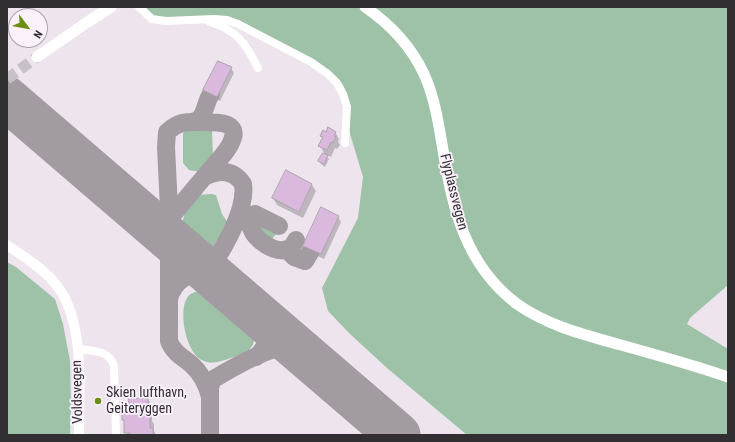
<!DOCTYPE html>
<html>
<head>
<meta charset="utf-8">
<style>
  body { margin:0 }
  #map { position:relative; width:735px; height:442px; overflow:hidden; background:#ede4ed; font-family:"Roboto Condensed",sans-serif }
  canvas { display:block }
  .frame { position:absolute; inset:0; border:8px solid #322f32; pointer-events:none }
  .north { position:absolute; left:8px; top:8px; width:40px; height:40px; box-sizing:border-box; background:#faf1fb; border:1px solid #aaa3ab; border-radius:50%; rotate:122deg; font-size:11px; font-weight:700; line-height:16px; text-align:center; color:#322f32 }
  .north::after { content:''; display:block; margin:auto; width:14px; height:18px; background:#6b8e16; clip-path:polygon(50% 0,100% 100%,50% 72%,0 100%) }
</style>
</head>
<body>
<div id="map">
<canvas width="735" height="442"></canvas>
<div class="frame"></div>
<div class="north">N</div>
</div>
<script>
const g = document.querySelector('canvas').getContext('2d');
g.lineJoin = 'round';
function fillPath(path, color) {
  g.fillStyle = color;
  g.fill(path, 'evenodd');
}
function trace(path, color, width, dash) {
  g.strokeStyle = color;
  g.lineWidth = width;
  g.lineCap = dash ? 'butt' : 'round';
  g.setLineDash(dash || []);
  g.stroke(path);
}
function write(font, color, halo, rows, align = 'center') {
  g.font = font + ' "Roboto Condensed",sans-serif';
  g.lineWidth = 3.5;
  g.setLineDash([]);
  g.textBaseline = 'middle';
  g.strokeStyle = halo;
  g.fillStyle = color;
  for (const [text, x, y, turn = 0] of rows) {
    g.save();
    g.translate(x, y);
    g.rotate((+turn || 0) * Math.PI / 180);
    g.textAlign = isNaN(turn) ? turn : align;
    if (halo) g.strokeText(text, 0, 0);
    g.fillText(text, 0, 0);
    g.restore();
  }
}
fillPath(new Path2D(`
  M139,7H728V285L690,318L687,324L728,349V435H467L387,368L350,334L328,311L322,288L358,218L363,177L348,127L342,84L318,64L229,24L202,20L151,23Z
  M184,127H205L212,130L213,158C210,170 200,173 189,170L183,163V135Z
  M212,194L216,195L222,214L228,223L219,245L212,249V247L205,240L182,225L186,206L195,195Z
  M259,224L277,233L272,239L257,231Z
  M7,262L16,267L55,299L63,324L70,361L71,403L70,435H7Z
  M200,291L211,295L250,329L254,341C252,351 242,354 234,357C224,360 214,365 204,361C186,355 178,312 187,298C190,293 195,292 200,291Z`), '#9ec2a8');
fillPath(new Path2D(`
  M231,68L234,73L220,101L207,95L204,90Z
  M335,132L339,139L338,142L340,145L337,149L335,148L331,157L326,155L329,159L325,167L321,164L319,161L324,153L320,146L323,139L321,136L326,133Z
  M312,185L316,191L303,218L277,205L273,198Z
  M338,217L341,222L324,259L307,251L304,245Z
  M148,399L152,406V421L154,424V431L156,435H127L125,424L123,419L130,411Z`), '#0003');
trace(new Path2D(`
  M192,122C206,120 204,104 211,94
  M149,221L159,223L169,219C181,205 193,190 205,176C213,166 223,157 230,145C232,140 235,135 233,130C229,121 213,123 204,122C188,122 180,120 167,132L166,147L169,208V219L165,227L169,261V341C173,352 182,357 191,364C201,373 207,384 210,397
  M279,226L255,214L251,216C250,220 249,224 251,228C255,240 275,254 287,249C292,248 294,244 296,240
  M287,250L294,257L305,261L311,251
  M169,299C174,280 190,272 208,272C222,251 247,210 243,184C233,169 219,170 204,177
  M256,357C273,342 268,330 256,313
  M210,435V388L212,380C227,371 268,347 284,348C293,348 300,353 308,357`), '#a29ba2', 18);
trace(new Path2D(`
  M7,99L398,435`), '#a29ba2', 45);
const building = new Path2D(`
  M218,61L232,67L217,97L203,90Z
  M328,127L336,132L334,136L336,137L333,143L331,142L327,150L318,146L323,137L320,136L323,130L326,132Z
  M323,153L328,155L324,164L318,161Z
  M286,170L312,184L299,212L272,198Z
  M321,207L339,216L321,254L303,246Z
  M129,398H148V416H150V428H153V435H130V433H124V420H122V410H129Z`);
fillPath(building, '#dbb8dd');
trace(building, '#aca4ad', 1);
trace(new Path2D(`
  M7,79L37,57`), '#c8c0c8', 11, [11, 5.5]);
trace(new Path2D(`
  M139,7L152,19L166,21L214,19L227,20L238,24L311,62L328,74L337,83L343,94L347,107L345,143
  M210,22C237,30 246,44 258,68
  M78,349C92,351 110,350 114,366L116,435`), '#fff', 8);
trace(new Path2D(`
  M7,245C23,256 41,267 53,281C86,316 79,389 79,435`), '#fff', 10);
trace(new Path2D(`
  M365,7C390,24 411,46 424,74C434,96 438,120 442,144C452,206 464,264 517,304C548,326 585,335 621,345C657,355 693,365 728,377
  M37,57L86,23L111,7`), '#fff', 11);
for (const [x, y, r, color] of [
  [98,401,4,"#6b8e16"]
]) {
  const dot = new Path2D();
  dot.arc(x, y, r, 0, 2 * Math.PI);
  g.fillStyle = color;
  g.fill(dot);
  trace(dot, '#faf1fb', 1.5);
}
write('14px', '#322f32', '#faf1fb', [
  ["Flyplassvegen",453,192,76],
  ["Voldsvegen",78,392,-91]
]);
write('14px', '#322f32', '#faf1fb', [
  ["Skien lufthavn,",106,393],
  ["Geiteryggen",106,409]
], 'left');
</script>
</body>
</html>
